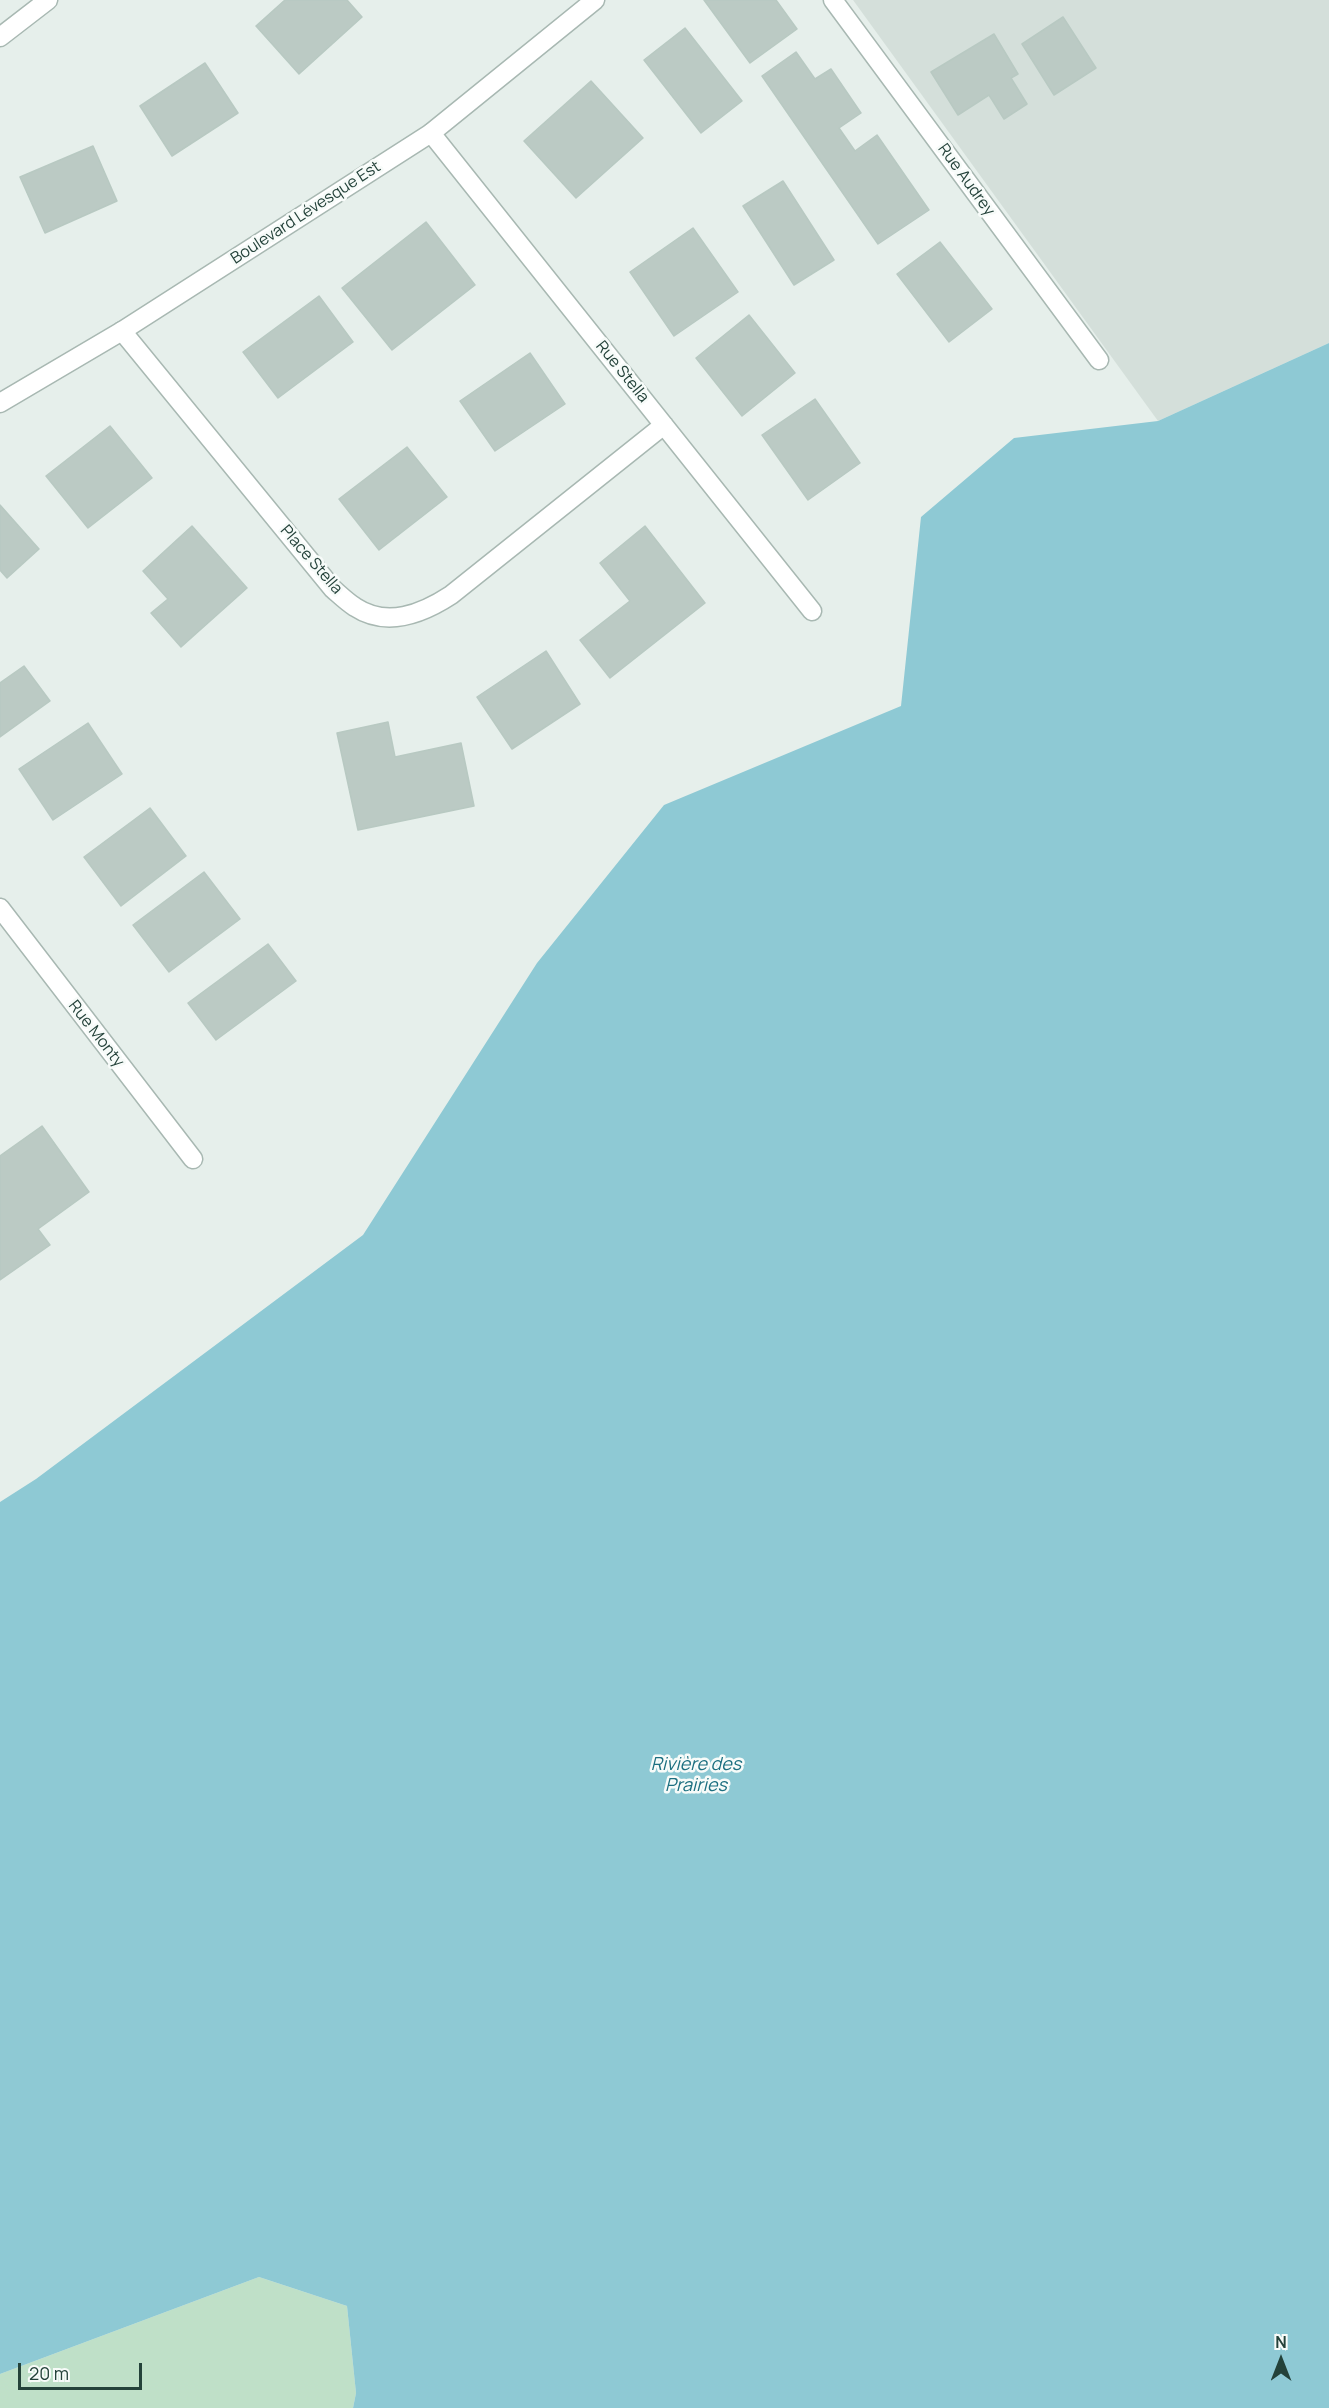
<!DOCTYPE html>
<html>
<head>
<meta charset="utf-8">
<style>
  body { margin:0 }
  #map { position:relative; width:1329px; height:2408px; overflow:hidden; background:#e6efeb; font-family:Manrope,sans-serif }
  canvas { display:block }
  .north { position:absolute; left:1251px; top:2330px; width:60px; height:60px; -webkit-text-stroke:4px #f7fbf9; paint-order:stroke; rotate:0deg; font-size:16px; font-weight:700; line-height:24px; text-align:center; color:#24423a }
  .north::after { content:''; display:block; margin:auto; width:21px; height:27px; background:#24423a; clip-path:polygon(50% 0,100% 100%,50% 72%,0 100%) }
  .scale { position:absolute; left:18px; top:2363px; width:124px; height:27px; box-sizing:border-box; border:3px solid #24423a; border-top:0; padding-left:8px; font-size:18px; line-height:21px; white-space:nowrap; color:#24423a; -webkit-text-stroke:4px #f7fbf9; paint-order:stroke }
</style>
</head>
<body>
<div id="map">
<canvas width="1329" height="2408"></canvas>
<div class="north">N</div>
<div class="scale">20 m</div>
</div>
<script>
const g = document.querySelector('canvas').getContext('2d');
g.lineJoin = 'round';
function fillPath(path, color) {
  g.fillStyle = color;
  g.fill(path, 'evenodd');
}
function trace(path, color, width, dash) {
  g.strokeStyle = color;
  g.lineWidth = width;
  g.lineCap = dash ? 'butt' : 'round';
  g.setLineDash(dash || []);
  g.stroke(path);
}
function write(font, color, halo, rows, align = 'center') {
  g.font = font + ' Manrope,sans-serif';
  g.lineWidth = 5;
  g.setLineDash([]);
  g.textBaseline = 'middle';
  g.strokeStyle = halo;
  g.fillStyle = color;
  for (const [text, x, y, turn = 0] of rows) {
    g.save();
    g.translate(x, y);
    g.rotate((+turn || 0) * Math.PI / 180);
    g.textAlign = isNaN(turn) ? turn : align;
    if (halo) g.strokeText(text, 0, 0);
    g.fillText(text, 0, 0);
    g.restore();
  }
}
fillPath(new Path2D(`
  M853,0H1329V343L1158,421Z`), '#d4dfda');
fillPath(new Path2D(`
  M259,2277L347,2306L356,2393L353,2408H0V2374Z`), '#bfe0c8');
fillPath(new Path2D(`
  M1329,343V2408H353L356,2393L347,2306L259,2277L0,2374V1502L36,1479L363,1235L537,963L664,805L901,706L921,517L1014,438L1158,421Z`), '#8ec9d4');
const building = new Path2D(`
  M285,0H347L362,17L299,74L256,26Z
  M704,0H776L797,29L750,63Z
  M1063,17L1096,68L1054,95L1022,44Z
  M685,28L742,101L701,133L644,60Z
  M994,34L1018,74L1011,78L1027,104L1004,119L989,95L958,115L931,72Z
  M796,52L815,79L831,69L861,113L839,128L855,151L877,135L929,210L878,244L762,76Z
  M205,63L238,113L172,156L140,106Z
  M591,81L643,138L576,198L524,141Z
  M93,146L117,201L45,233L20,177Z
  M783,181L834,260L794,285L743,206Z
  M426,222L475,285L392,350L342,288Z
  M693,228L738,292L674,336L630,272Z
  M940,242L992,309L949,342L897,274Z
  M319,296L353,342L278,398L243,352Z
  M749,315L795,373L742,416L696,358Z
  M530,353L565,404L495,451L460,401Z
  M815,399L860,463L808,500L762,435Z
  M110,426L152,478L88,528L46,476Z
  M407,447L447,497L379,550L339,499Z
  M0,505L39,549L7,578L0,570Z
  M192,526L247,588L181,647L151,613L168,599L143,571Z
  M645,526L705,603L610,678L580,640L630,601L600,563Z
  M546,651L580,704L512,749L477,697Z
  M24,666L50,701L0,737V683Z
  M388,722L395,757L461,743L474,806L358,830L337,733Z
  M88,723L122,774L53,820L19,769Z
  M150,808L186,856L121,906L84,857Z
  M204,872L240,919L169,972L133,925Z
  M268,944L296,981L216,1040L188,1003Z
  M42,1126L89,1192L38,1229L50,1245L0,1280V1156Z`);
fillPath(building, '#bbcac4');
trace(building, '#b8c9c2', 1.5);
const minor = new Path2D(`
  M833,0L1099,360
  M0,37L48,0
  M431,133L812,611
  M122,331L333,589C340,595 347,602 355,607C387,628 422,614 451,595L664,425
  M0,908L193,1159`);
const tertiary = new Path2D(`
  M0,403L122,331L431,133L595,0`);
trace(minor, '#a8b8b2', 21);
trace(tertiary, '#a8b8b2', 21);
trace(minor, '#fff', 18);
trace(tertiary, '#fff', 18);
write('16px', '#24423a', '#f7fbf9', [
  ["Rue Audrey",966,180,54],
  ["Boulevard Lévesque Est",306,213,-33],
  ["Rue Stella",622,372,51],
  ["Place Stella",311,560,49],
  ["Rue Monty",96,1034,52]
]);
write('italic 18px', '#1c6f80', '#f7fbf9', [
  ["Rivière des",696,1765],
  ["Prairies",696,1786]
]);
</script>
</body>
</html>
